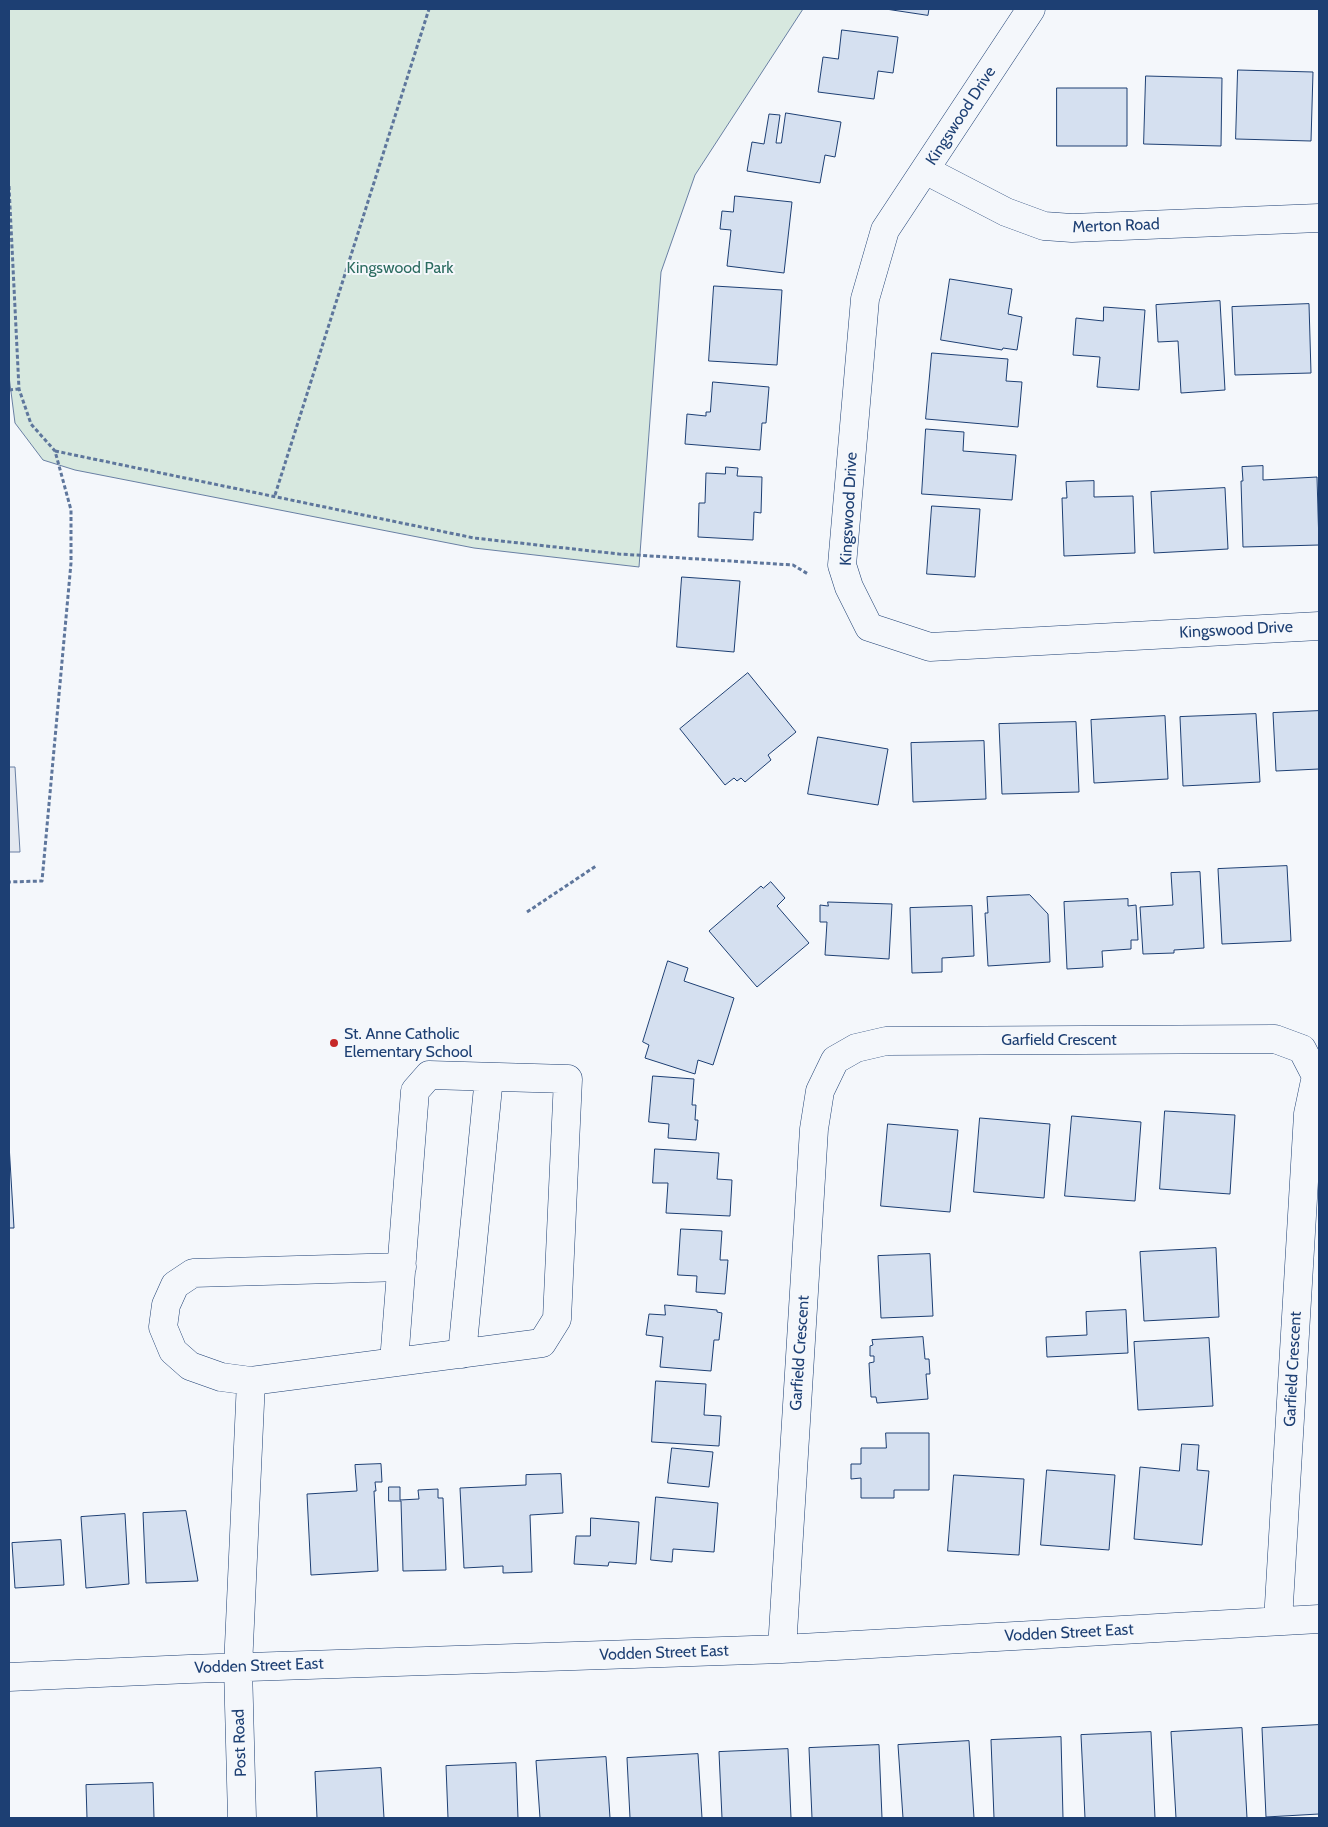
<!DOCTYPE html>
<html>
<head>
<meta charset="utf-8">
<style>
  body { margin:0 }
  #map { position:relative; width:1328px; height:1827px; overflow:hidden; background:#f4f7fb; font-family:Cabin,sans-serif }
  canvas { display:block }
  .frame { position:absolute; inset:0; border:10px solid #1d3f73; pointer-events:none }
</style>
</head>
<body>
<div id="map">
<canvas width="1328" height="1827"></canvas>
<div class="frame"></div>
</div>
<script>
const g = document.querySelector('canvas').getContext('2d');
g.lineJoin = 'round';
function fillPath(path, color) {
  g.fillStyle = color;
  g.fill(path, 'evenodd');
}
function trace(path, color, width, dash) {
  g.strokeStyle = color;
  g.lineWidth = width;
  g.lineCap = dash ? 'butt' : 'round';
  g.setLineDash(dash || []);
  g.stroke(path);
}
function write(font, color, halo, rows, align = 'center') {
  g.font = font + ' Cabin,sans-serif';
  g.lineWidth = 4;
  g.setLineDash([]);
  g.textBaseline = 'middle';
  g.strokeStyle = halo;
  g.fillStyle = color;
  for (const [text, x, y, turn = 0] of rows) {
    g.save();
    g.translate(x, y);
    g.rotate((+turn || 0) * Math.PI / 180);
    g.textAlign = isNaN(turn) ? turn : align;
    if (halo) g.strokeText(text, 0, 0);
    g.fillText(text, 0, 0);
    g.restore();
  }
}
const green = new Path2D(`
  M9,9H803L695,175L661,272L639,567L474,548L75,470L43,460L15,423L9,376Z`);
fillPath(green, '#d7e8df');
trace(green, '#687fa3', 1);
const parking = new Path2D(`
  M9,767H15L20,852H9Z`);
fillPath(parking, '#e3e8f0');
trace(parking, '#687fa3', 1);
const building = new Path2D(`
  M886,9H929L928,15Z
  M842,30L898,37L893,73L878,71L874,99L818,92L823,57L838,59Z
  M1238,70L1313,72L1311,141L1236,139Z
  M1146,76L1222,78L1221,146L1144,144Z
  M1057,88H1127V146H1057Z
  M786,113L841,122L835,157L825,155L820,183L747,171L752,142L764,144L769,114L780,115L776,143H781Z
  M735,196L792,202L784,273L727,266L731,230L720,229L722,211L733,212Z
  M950,279L1012,289L1008,314L1022,317L1017,350L1003,348L1002,350L941,340Z
  M714,286L782,290L777,365L709,361Z
  M1220,301L1225,390L1181,393L1178,341L1158,342L1156,305Z
  M1309,304L1311,373L1235,375L1232,307Z
  M1104,307L1145,310L1139,390L1097,387L1100,357L1073,355L1076,318L1103,321Z
  M932,353L1008,359L1006,381L1022,382L1018,427L926,419Z
  M713,382L769,387L766,423H762L760,450L685,444L687,414L706,416V412H710Z
  M926,429L964,432L963,451L1016,455L1012,500L922,494Z
  M1263,466V480L1317,477L1319,545L1243,547L1241,481H1243L1242,467Z
  M726,467L738,468L737,476L762,477L761,513L754,512L753,540L698,537L699,503H705L706,473L725,474Z
  M1094,481V497L1133,496L1135,553L1064,556L1062,498H1067L1066,482Z
  M1225,488L1228,549L1154,553L1151,492Z
  M932,506L980,509L975,577L927,574Z
  M682,577L740,581L734,652L677,647Z
  M748,673L796,732L768,755L771,760L745,782L741,778L737,781L734,778L725,785L680,729Z
  M1319,711V769L1276,771L1273,713Z
  M1256,714L1260,782L1183,786L1180,717Z
  M1165,716L1168,779L1094,783L1091,720Z
  M1076,722L1079,792L1002,794L999,724Z
  M818,737L888,749L878,805L808,794Z
  M984,741L986,799L913,802L911,743Z
  M1287,866L1291,941L1222,944L1218,869Z
  M1200,872L1204,948L1174,950V953L1143,954L1140,907L1173,905L1171,873Z
  M771,882L785,898L777,906L809,943L757,987L709,931L761,886L763,888Z
  M1030,895L1048,914L1050,962L988,966L985,913H988L987,897Z
  M1128,899V906L1136,905L1138,940H1131V949L1102,951L1103,967L1067,969L1064,902Z
  M828,902L892,904L889,959L825,955L827,922H820V905L828,906Z
  M972,906L974,956L942,958V972L912,973L910,908Z
  M668,961L688,968L684,981L734,998L713,1065L698,1060L695,1074L645,1058L649,1045L643,1042Z
  M653,1076L694,1079L692,1105H696L695,1120H698L696,1140L668,1138L669,1124L649,1122Z
  M1165,1111L1235,1115L1230,1194L1160,1189Z
  M1072,1116L1141,1122L1135,1201L1065,1196Z
  M980,1118L1050,1124L1044,1198L974,1192Z
  M888,1124L958,1130L950,1212L881,1206Z
  M9,1144L14,1228H9Z
  M655,1149L719,1153L717,1179L732,1180L730,1216L666,1213L668,1183H653Z
  M681,1229L722,1231L720,1260H728L725,1294L696,1292L697,1276L678,1275Z
  M1216,1248L1219,1317L1144,1321L1140,1252Z
  M930,1254L933,1316L881,1318L878,1256Z
  M665,1305L717,1310V1312L722,1313L719,1340H714L711,1371L660,1367L663,1337L646,1335L649,1314L665,1315Z
  M1126,1310L1128,1353L1047,1357L1046,1337L1087,1335L1086,1312Z
  M923,1337L925,1359H929L930,1374H926L928,1399L877,1403L876,1397H871L869,1363L874,1362V1356H870V1346L873,1345L872,1340Z
  M1209,1338L1213,1406L1138,1410L1134,1342Z
  M656,1381L706,1384L704,1415L721,1416L719,1446L652,1442Z
  M886,1433H929V1490H894V1498H861V1478L851,1479V1464H861V1448H886Z
  M1182,1444L1199,1445L1197,1470L1209,1471L1202,1545L1134,1539L1140,1467L1179,1471Z
  M672,1448L713,1452L709,1487L668,1483Z
  M381,1464L382,1482H375L376,1491H374L378,1571L311,1575L307,1494L357,1491L355,1465Z
  M1047,1470L1115,1475L1109,1550L1041,1545Z
  M561,1474L563,1513L530,1515L532,1572L503,1573V1566L464,1568L460,1488L526,1485V1475Z
  M954,1475L1024,1479L1019,1555L948,1551Z
  M389,1487H400V1500L419,1499L418,1490L438,1489V1498H443L446,1570L403,1571L401,1501H389Z
  M656,1497L718,1503L714,1552L673,1549L672,1562L651,1560Z
  M186,1511L198,1581L146,1583L143,1513Z
  M125,1514L129,1584L86,1588L81,1517Z
  M591,1518L639,1522L636,1564L609,1562L608,1566L574,1564L576,1536H590Z
  M61,1540L64,1585L15,1588L12,1543Z
  M1319,1725V1814L1266,1817L1262,1728Z
  M1242,1728L1247,1818H1176L1171,1732Z
  M1151,1732L1155,1818H1085L1081,1735Z
  M1061,1737L1063,1818H994L991,1740Z
  M969,1741L974,1818H903L898,1745Z
  M879,1745L882,1818H812L809,1748Z
  M788,1749L791,1818H722L719,1752Z
  M698,1754L702,1818H630L627,1758Z
  M606,1757L610,1818H540L536,1761Z
  M516,1763L518,1818H448L446,1766Z
  M381,1768L384,1818H317L315,1772Z
  M153,1783L154,1818H87L86,1785Z`);
fillPath(building, '#d5e0f0');
trace(building, '#1d3f73', 1);
const minor = new Path2D(`
  M1031,9L885,230L865,299L842,565L849,587L869,627L930,647L1319,626
  M925,170L1006,212L1044,226L1072,228L1319,218
  M462,1354L489,1077
  M394,1362L415,1091L429,1075L568,1079L557,1319L542,1343L251,1381L221,1377L190,1366L173,1351L163,1327L166,1305L175,1285L193,1273L402,1267
  M782,1649L814,1129L820,1091L835,1060L856,1048L886,1041L1275,1039L1302,1049L1316,1076L1308,1114L1278,1621
  M9,1677L189,1669L782,1649L1319,1619
  M242,1818L238,1667L251,1381`);
trace(minor, '#1d3f73', 29);
trace(new Path2D(`
  M9,186L19,389L31,424L55,451L71,510V563L42,881L9,882
  M9,390L19,389
  M55,451L474,538L619,554L793,565L808,574
  M275,495L429,9
  M527,912L596,866`), '#5e769c', 3, [4, 2.5]);
trace(minor, '#f4f7fb', 28);
for (const [x, y, r, color] of [
  [334,1043,5,"#c62828"]
]) {
  const dot = new Path2D();
  dot.arc(x, y, r, 0, 2 * Math.PI);
  g.fillStyle = color;
  g.fill(dot);
  trace(dot, '#f4f7fb', 2);
}
write('16px', '#1d3f73', '#f4f7fb', [
  ["Kingswood Drive",961,116,-57],
  ["Merton Road",1116,226,-2],
  ["Kingswood Drive",849,509,-87],
  ["Kingswood Drive",1236,630,-3],
  ["Garfield Crescent",1059,1040],
  ["Garfield Crescent",800,1353,-86],
  ["Garfield Crescent",1293,1369,-87],
  ["Vodden Street East",1069,1633,-3],
  ["Vodden Street East",664,1653,-2],
  ["Vodden Street East",259,1666,-2],
  ["Post Road",240,1743,-92]
]);
write('16px', '#2c6c60', '#f4f7fb', [
  ["Kingswood Park",400,268]
]);
write('16px', '#1d3f73', '#f4f7fb', [
  ["St. Anne Catholic",344,1034],
  ["Elementary School",344,1052]
], 'left');
</script>
</body>
</html>
